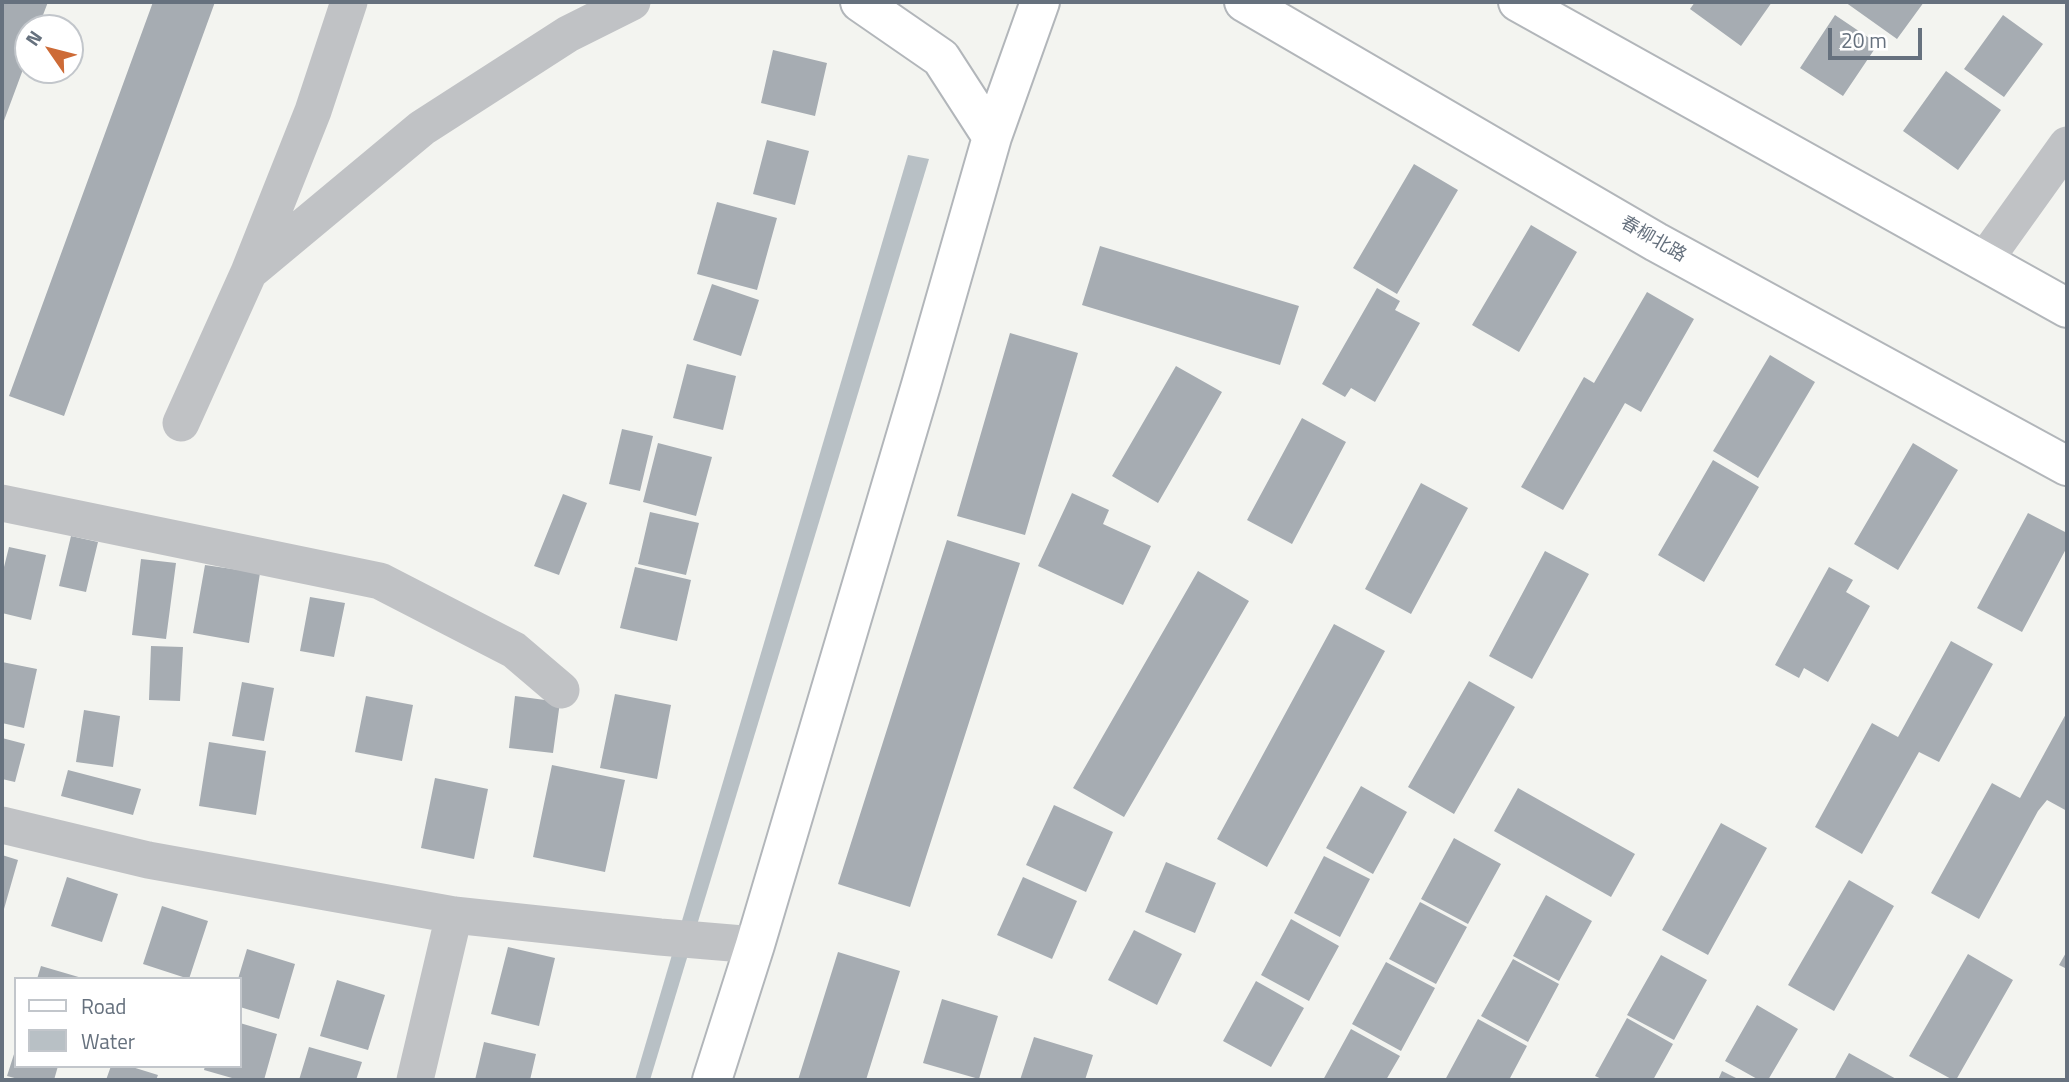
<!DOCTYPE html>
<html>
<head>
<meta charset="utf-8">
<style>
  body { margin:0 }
  #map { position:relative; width:2069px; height:1082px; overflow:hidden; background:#f3f4f0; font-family:"Titillium Web",sans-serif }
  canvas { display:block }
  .frame { position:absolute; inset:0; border:4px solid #66717e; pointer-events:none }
  .legend { position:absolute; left:14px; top:977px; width:228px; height:91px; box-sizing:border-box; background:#fff; border:2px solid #c2c6cb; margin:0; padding:9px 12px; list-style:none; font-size:21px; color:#66717e }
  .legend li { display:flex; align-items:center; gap:14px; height:35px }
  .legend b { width:35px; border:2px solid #c2c6cb }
  .north { position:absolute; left:14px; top:14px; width:70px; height:70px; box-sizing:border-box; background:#fff; border:2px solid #c2c6cb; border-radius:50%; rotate:305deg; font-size:19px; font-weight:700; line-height:28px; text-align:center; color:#66717e }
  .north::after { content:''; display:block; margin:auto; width:24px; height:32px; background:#cd6b37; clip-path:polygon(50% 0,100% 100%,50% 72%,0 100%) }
  .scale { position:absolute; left:1828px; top:28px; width:94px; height:32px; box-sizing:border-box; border:4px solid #66717e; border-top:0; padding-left:9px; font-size:21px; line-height:24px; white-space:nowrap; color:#66717e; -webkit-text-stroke:5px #fff; paint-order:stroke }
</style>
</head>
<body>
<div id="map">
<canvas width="2069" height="1082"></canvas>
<div class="frame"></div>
<ul class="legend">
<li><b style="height:9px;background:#fff"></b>Road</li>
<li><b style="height:19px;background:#b8c0c5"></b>Water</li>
</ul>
<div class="north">N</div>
<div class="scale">20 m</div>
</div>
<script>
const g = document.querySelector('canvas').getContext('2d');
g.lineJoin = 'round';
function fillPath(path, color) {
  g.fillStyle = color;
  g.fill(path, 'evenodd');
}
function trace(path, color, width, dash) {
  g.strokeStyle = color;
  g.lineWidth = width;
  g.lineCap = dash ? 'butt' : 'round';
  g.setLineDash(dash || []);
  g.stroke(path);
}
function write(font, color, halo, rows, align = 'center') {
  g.font = font + ' "Titillium Web","Noto Sans SC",sans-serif';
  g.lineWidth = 7;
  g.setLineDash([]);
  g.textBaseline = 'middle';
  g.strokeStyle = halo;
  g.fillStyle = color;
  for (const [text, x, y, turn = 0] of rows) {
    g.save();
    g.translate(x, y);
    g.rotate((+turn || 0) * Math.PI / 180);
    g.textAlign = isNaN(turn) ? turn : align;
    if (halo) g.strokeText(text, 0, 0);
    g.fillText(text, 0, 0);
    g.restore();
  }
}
fillPath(new Path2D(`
  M908,155L929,159L650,1080H635Z`), '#b8c0c5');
fillPath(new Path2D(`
  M2,2H48L38,28H28V56L2,126Z
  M153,2H215L64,416L9,396Z
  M1695,2H1772L1741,46L1690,9Z
  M1845,2H1924L1897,39Z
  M1835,15L1878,44L1843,96L1800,68Z
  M2003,15L2043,44L2004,97L1964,69Z
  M773,50L827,63L815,116L761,103Z
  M1946,71L2001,110L1958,170L1903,131Z
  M767,140L809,151L795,205L753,194Z
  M1414,164L1458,190L1397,294L1353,268Z
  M717,202L777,218L757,290L697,274Z
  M1531,225L1577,252L1519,352L1472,325Z
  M1100,246L1299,306L1280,365L1082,305Z
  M712,284L759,300L741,356L693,340Z
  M1377,288L1400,301L1395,310L1420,323L1375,402L1351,388L1345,397L1322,384Z
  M1647,292L1694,319L1641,412L1625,403L1563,510L1521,487L1584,377L1594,383Z
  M1010,333L1078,353L1025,535L957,516Z
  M1770,355L1815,382L1758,478L1713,451Z
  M687,364L736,376L723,430L673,418Z
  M1176,366L1222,392L1158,503L1112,476Z
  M1302,418L1346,442L1292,544L1247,520Z
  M622,429L653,436L640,491L609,484Z
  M658,443L712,457L696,516L643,502Z
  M1913,443L1958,470L1898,570L1854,544Z
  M1713,460L1759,487L1704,582L1658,555Z
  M1421,483L1468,508L1411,614L1365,589Z
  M1072,493L1109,510L1103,524L1151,546L1123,605L1038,566Z
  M563,494L587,503L559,575L534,566Z
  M650,512L699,523L686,575L638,564Z
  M2028,513L2067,533V547L2022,632L1977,608Z
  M71,536L98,542L86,592L59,586Z
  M947,540L1020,563L910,907L838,884Z
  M9,547L46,555L31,620L2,613V575Z
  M1545,551L1589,574L1532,679L1489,656Z
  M141,559L176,563L166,639L132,635Z
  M205,565L260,573L249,643L193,633Z
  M635,567L691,580L677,641L620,628Z
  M1829,567L1853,580L1846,592L1870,606L1828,682L1804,668L1799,678L1775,665Z
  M1198,571L1249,601L1124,817L1073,788Z
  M310,597L345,603L334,657L300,651Z
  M1334,624L1385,651L1267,867L1217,839Z
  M1951,641L1993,664L1939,762L1919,752L1862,854L1815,827L1872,723L1898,737Z
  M151,646L183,647L180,701L149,700Z
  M2,662L37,669L24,728L2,723Z
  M1469,681L1515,707L1454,814L1408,787Z
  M242,682L274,688L264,741L232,736Z
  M615,694L671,705L657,779L600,768Z
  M366,696L413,705L402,761L355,752Z
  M515,696L560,702L553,753L509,748Z
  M84,710L120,716L113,767L76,762Z
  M2067,712V811L2047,800L2038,811L1979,919L1931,893L1992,783L2020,798Z
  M2,738L25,744L15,782L2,779Z
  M209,742L266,751L256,815L199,806Z
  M552,765L625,780L605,872L533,857Z
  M68,770L141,789L133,815L61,796Z
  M435,778L488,789L474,859L421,848Z
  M1361,786L1407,812L1373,874L1326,848Z
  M1518,788L1635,854L1611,897L1494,831Z
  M1054,805L1113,832L1086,892L1026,865Z
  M1721,823L1767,848L1708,955L1662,930Z
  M1454,838L1501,864L1468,924L1421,899Z
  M2,855L18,860L4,909L2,908Z
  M1324,856L1370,879L1340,937L1294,913Z
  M1166,862L1216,883L1195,933L1145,912Z
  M67,877L118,894L102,942L51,926Z
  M1023,877L1077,901L1052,959L997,935Z
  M1849,880L1894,906L1834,1011L1788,985Z
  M1546,895L1592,921L1559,981L1513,956Z
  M1420,902L1467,927L1436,984L1389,959Z
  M162,906L208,921L189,979L143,964Z
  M1291,919L1339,946L1309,1001L1261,975Z
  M1134,930L1182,954L1157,1005L1108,980Z
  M508,947L555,958L539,1026L491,1014Z
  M247,949L295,964L279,1019L240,1007V979H238Z
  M2067,951V969L2059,965Z
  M838,952L900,971L866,1080H798Z
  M1968,954L2013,980L1956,1080H1953L1909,1056Z
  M1661,955L1707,980L1674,1040L1627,1015Z
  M1513,959L1559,984L1528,1042L1481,1016Z
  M1386,962L1435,988L1401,1051L1352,1024Z
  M41,966L82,978V979H37Z
  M337,980L385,995L368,1050L320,1036Z
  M1256,981L1304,1008L1271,1067L1223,1041Z
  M942,999L998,1016L979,1079L923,1063Z
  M1757,1005L1798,1029L1768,1080H1759L1725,1061Z
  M1627,1018L1673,1044L1653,1080H1604L1595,1076Z
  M1478,1019L1527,1046L1509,1080H1445Z
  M240,1023L277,1034L264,1080H239L204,1070L205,1066H240Z
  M1351,1029L1400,1056L1386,1080H1323Z
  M1034,1037L1093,1055L1085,1080H1020Z
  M484,1042L536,1054L530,1080H475Z
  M309,1047L362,1062L356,1080H299Z
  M15,1051L16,1066H58L54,1080H22L7,1076Z
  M1849,1053L1898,1080H1834Z
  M111,1066H129L158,1075L156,1080H106Z
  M1722,1071L1740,1080H1718Z`), '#a6acb2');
const secondary = new Path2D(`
  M860,2L941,58L992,137
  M1244,2L1656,242L2067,466
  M1518,2L2067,308
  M712,1080L755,945L921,385L992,137L1040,2`);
trace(secondary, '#b2b6ba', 42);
trace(new Path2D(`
  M1984,261L2067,145
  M249,272L422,128L568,34L632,2
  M181,423L249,272L313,111L349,2
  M2,503L380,581L514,650L561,690
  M2,825L148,860L454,915L660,937L755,945
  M415,1080L454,915`), '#c0c2c5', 37);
trace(secondary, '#fff', 38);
write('18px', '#66717e', '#fff', [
  ["春柳北路",1653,240,30]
]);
</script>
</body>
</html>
